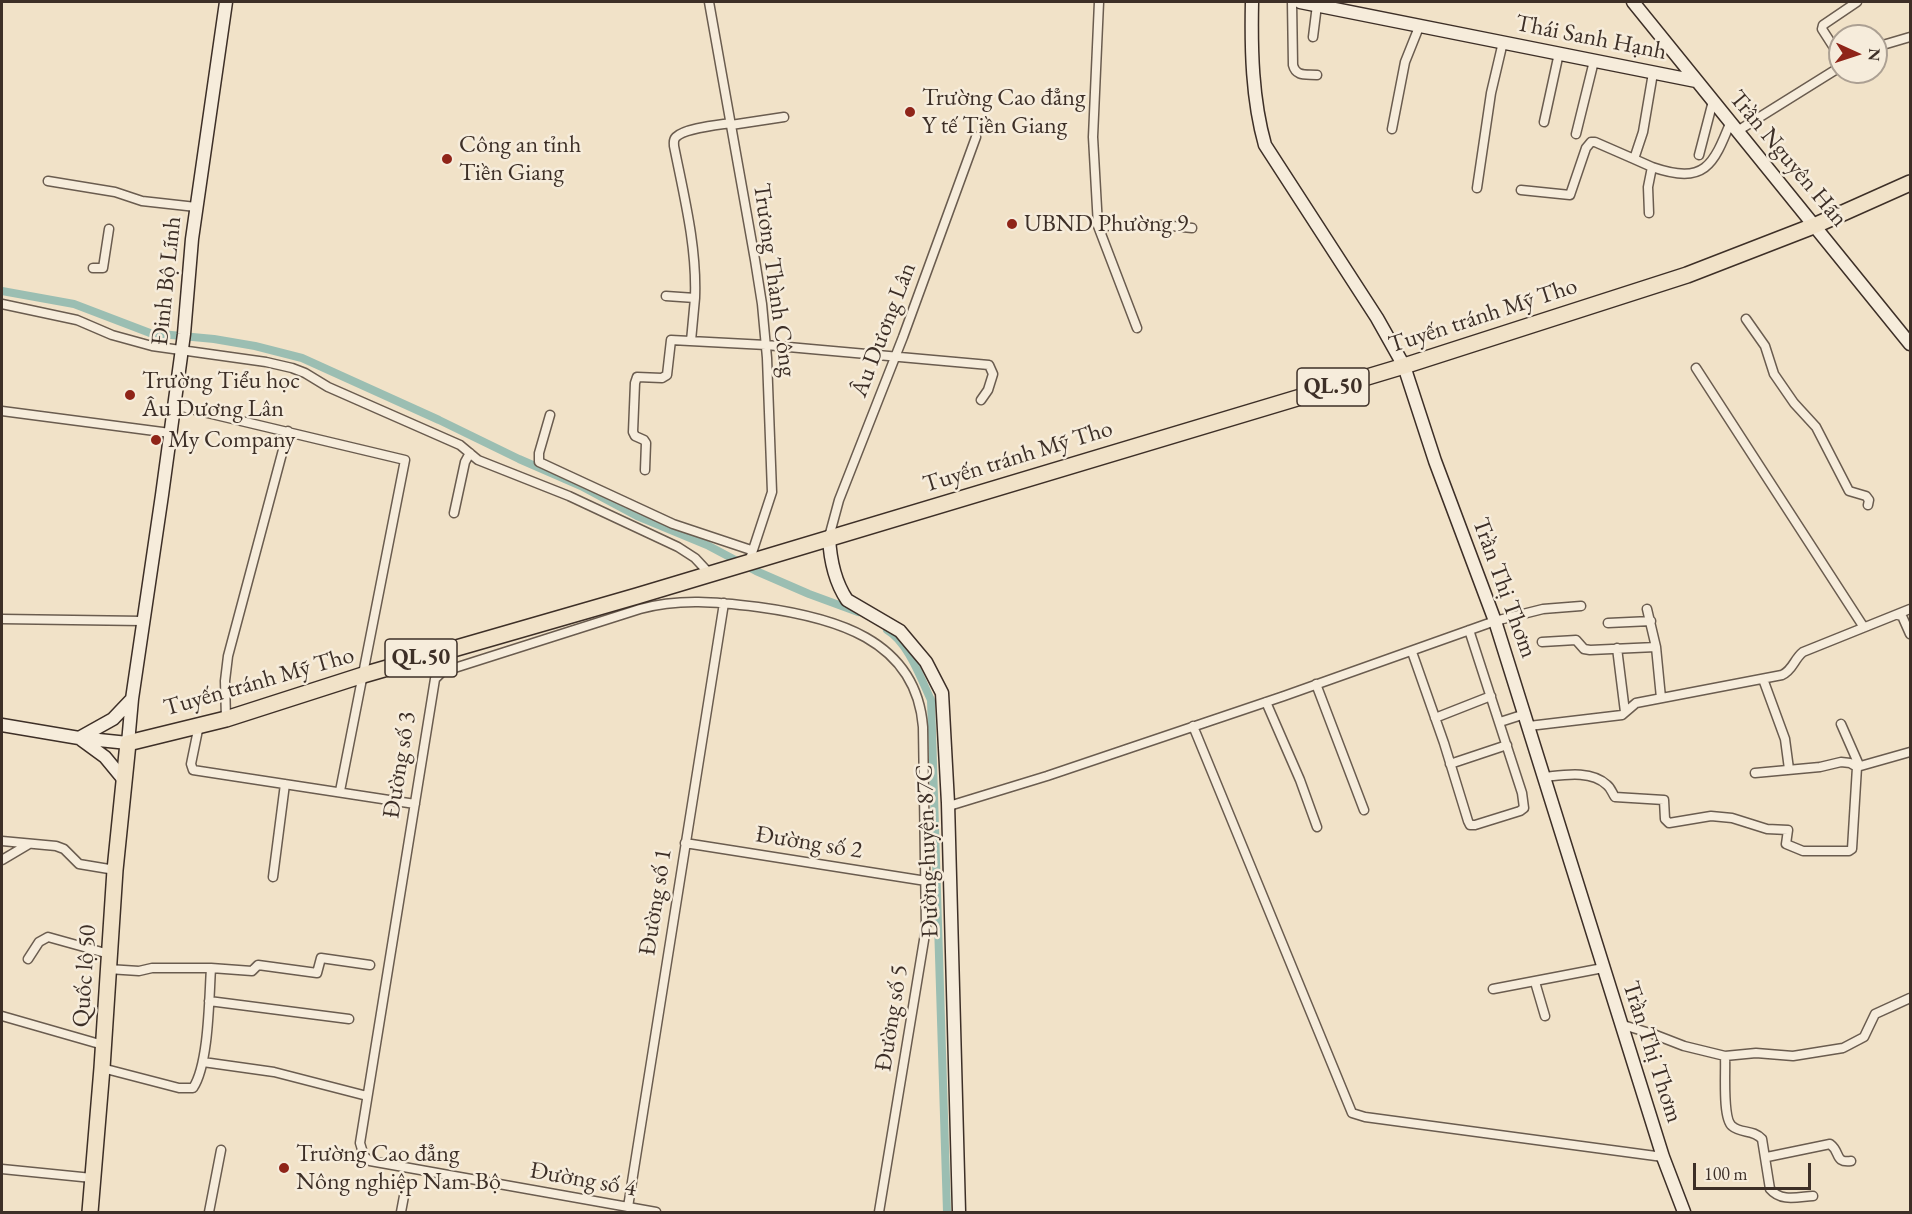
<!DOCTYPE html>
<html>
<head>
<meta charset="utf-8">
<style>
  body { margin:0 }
  #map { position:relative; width:1912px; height:1214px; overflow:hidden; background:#f1e2c8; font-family:"EB Garamond",serif }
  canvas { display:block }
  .frame { position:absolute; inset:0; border:3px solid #3d2f27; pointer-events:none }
  .north { position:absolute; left:1828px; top:24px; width:60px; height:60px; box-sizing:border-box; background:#f6ecdb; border:2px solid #aca093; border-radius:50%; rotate:93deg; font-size:16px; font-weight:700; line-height:24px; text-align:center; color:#3d2f27 }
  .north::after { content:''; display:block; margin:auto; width:21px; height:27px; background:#8f2418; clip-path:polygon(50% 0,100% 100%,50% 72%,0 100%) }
  .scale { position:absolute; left:1693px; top:1163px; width:118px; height:27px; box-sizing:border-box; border:3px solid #3d2f27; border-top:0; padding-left:8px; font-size:18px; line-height:21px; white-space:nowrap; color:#3d2f27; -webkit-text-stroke:4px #f6ecdb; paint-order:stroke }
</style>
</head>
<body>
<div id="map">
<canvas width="1912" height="1214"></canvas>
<div class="frame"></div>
<div class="north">N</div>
<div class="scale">100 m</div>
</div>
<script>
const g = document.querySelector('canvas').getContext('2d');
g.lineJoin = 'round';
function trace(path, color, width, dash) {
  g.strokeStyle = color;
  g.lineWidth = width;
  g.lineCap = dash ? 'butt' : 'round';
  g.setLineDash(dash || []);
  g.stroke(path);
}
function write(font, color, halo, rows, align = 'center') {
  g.font = font + ' "EB Garamond",serif';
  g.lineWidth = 5;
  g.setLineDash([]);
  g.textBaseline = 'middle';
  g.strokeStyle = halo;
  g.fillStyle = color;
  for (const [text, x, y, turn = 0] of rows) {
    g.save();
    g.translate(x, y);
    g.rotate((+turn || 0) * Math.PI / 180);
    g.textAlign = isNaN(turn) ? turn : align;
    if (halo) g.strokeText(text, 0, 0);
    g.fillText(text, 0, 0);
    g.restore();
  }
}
trace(new Path2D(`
  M2,291L74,304L150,333L214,339L255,346L302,358L439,420L519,459L581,486L637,516L707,545L756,571L809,594L858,612
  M887,630C908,642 921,679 931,700L947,1212`), '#9bbeb2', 8);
const street = new Path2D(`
  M709,2L755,260L762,304L767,358L772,492L749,562
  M1099,2L1093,137L1098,226L1137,328
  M1292,2L1293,65C1296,77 1306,74 1317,75
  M1313,37L1317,5
  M1876,47L1910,37
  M1840,57L1822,29L1823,25L1857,2
  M1544,122L1559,53
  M731,125L784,117
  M1392,129L1405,62L1419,27
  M1739,130L1840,67
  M1576,134L1594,61
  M1699,155L1713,101
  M1634,159L1652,167L1648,187L1649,213
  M1652,167C1705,185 1713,166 1731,121
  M48,181L115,192L142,201L196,207
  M1477,188L1491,93L1503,42
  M1521,190L1570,195L1586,148L1591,142H1595L1634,159L1643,132L1653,73
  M1098,226L1162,225L1192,228
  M93,268H103L109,229
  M666,296L695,298C697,247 684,196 674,146C674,142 673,140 676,137C685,128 718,125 731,123
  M2,304L77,320L112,335L152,346L266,362L292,368L305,373L328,387L460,445L478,460L569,496L678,547L695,558L709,573
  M1746,319L1765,346L1774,374L1794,403L1816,427L1849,491L1866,496L1869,500L1868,505
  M691,341L695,298
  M1696,368L1863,626
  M174,405L405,460L340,791
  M2,411L170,433
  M550,415L539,453V462L673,524L751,550
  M645,470L646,443L644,440L635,436L633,432L635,383L637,377L662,378L667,375L671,340L766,345L989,365L993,374L988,390L981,400
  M454,513L465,462L470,453
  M829,537L839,500L903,337L976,137
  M1647,609L1656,647L1661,698
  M1898,615L1902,616L1910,634
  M2,619L143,621
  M1608,623L1651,621
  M1542,642L1576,640L1584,649L1590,650L1656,647
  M1617,648L1625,712
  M1412,652L1444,743L1468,821L1470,825H1475L1520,811L1524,808L1522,793L1469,630
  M1763,679L1785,739L1789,769
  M1316,684L1364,810
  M1266,702L1300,780L1317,827
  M1435,718L1491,696
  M226,719L225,681L228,656L288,431
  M1500,722L1525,714
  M1841,724L1859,765
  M199,725L191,764L193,770L415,804
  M1193,726L1352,1113L1365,1117L1663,1157
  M1529,726L1622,715L1636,703L1782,675C1793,670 1794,659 1803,652L1910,609
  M1450,764L1507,745
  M1755,773L1820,767L1841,762L1850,763L1857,767
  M1545,777C1564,775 1591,770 1607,785C1611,788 1612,793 1615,797L1664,800L1665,819L1669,823L1711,816L1732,818L1767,829L1788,830L1786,844L1803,851H1849L1852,849L1857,767L1910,752
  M949,806L1047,776L1284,696L1495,621L1543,609L1581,606
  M2,841L56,846L64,849L79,864L115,870
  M685,843L926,881
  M2,860L29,844
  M273,877L285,784
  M28,959L39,942L48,937L109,954
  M211,968L252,971L258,965L317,973L321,958L370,965
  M1535,982L1545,1016
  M1493,989L1603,968
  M209,1001L349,1019
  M2,1016L103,1045
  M1623,1025L1653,1034L1684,1046L1725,1056L1756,1053L1793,1056L1843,1048L1864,1037L1875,1014L1910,998
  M1725,1056C1726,1070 1722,1118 1732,1126C1741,1134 1753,1129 1762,1139L1770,1189C1781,1202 1797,1197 1813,1196
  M203,1062L274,1072L367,1096
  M102,1068L179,1088H193C209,1064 209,998 211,968H152L139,971L108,969
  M1767,1157L1830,1144C1841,1152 1834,1163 1851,1161
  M2,1169L92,1178
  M628,1207L724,603
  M209,1212L221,1150
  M401,1212L404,1196
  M656,1212L370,1161L364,1156L360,1143L435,679L442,672L640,609C679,598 718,602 758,607C832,617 916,638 923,727L926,928L879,1212`);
const secondary = new Path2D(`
  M1252,2C1251,49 1252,99 1265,145L1377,318L1404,366L1435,461L1495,621L1663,1157L1684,1212
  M1300,2C1432,28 1564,55 1696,81
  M1633,2L1910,344
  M829,537C830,558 835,582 847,600L900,631L926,662L942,693L948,803L959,1212
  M2,725L79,738L128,743L132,699L162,495L184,334L192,239L226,2
  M124,780L105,757L79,738L113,719L132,699`);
const highway = new Path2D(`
  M90,1212L102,1068L115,870L128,743L226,719L363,675L637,596L1404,366L1687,275L1816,225L1910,183`);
trace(street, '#6a5c4f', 11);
trace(secondary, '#3d2f27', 15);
trace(highway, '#3d2f27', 18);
trace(street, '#f6ecdb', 8);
trace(secondary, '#f6ecdb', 12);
trace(highway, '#f1e2c8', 15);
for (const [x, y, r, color] of [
  [910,112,6,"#8f2418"],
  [447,159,6,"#8f2418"],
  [1012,224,6,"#8f2418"],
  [130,395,6,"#8f2418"],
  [156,440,6,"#8f2418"],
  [284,1168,6,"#8f2418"]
]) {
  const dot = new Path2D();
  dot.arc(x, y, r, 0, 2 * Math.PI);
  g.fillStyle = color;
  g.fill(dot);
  trace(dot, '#f6ecdb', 2);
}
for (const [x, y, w] of [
  [1333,387,72],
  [421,658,72]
]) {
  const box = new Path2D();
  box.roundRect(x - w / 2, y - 19, w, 38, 4.5);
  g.fillStyle = '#f6ecdb';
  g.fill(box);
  trace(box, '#3d2f27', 1.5);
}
write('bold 22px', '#3d2f27', null, [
  ["QL.50",1333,387],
  ["QL.50",421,658]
]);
write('24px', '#3d2f27', '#f6ecdb', [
  ["Thái Sanh Hạnh",1591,38,11],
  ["Trần Nguyên Hãn",1788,159,50],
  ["Trương Thành Công",774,280,82],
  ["Đinh Bộ Lĩnh",167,281,-84],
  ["Tuyến tránh Mỹ Tho",1483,316,-18],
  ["Âu Dương Lân",884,330,-69],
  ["Tuyến tránh Mỹ Tho",1018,457,-17],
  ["Trần Thị Thơm",1504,588,70],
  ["Tuyến tránh Mỹ Tho",259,682,-16],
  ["Đường số 3",400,765,-81],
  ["Đường số 2",809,843,9],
  ["Đường huyện 87C",928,851,-92],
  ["Đường số 1",656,902,-81],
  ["Quốc lộ 50",85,976,-86],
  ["Đường số 5",892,1018,-81],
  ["Trần Thị Thơm",1652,1052,72],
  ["Đường số 4",583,1180,10]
]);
write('24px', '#3d2f27', '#f6ecdb', [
  ["Trường Cao đẳng",922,98],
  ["Y tế Tiền Giang",922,126],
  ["Công an tỉnh",459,145],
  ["Tiền Giang",459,173],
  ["UBND Phường 9",1024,224],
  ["Trường Tiểu học",142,381],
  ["Âu Dương Lân",142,409],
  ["My Company",168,440],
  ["Trường Cao đẳng",296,1154],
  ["Nông nghiệp Nam Bộ",296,1182]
], 'left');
</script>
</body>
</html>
